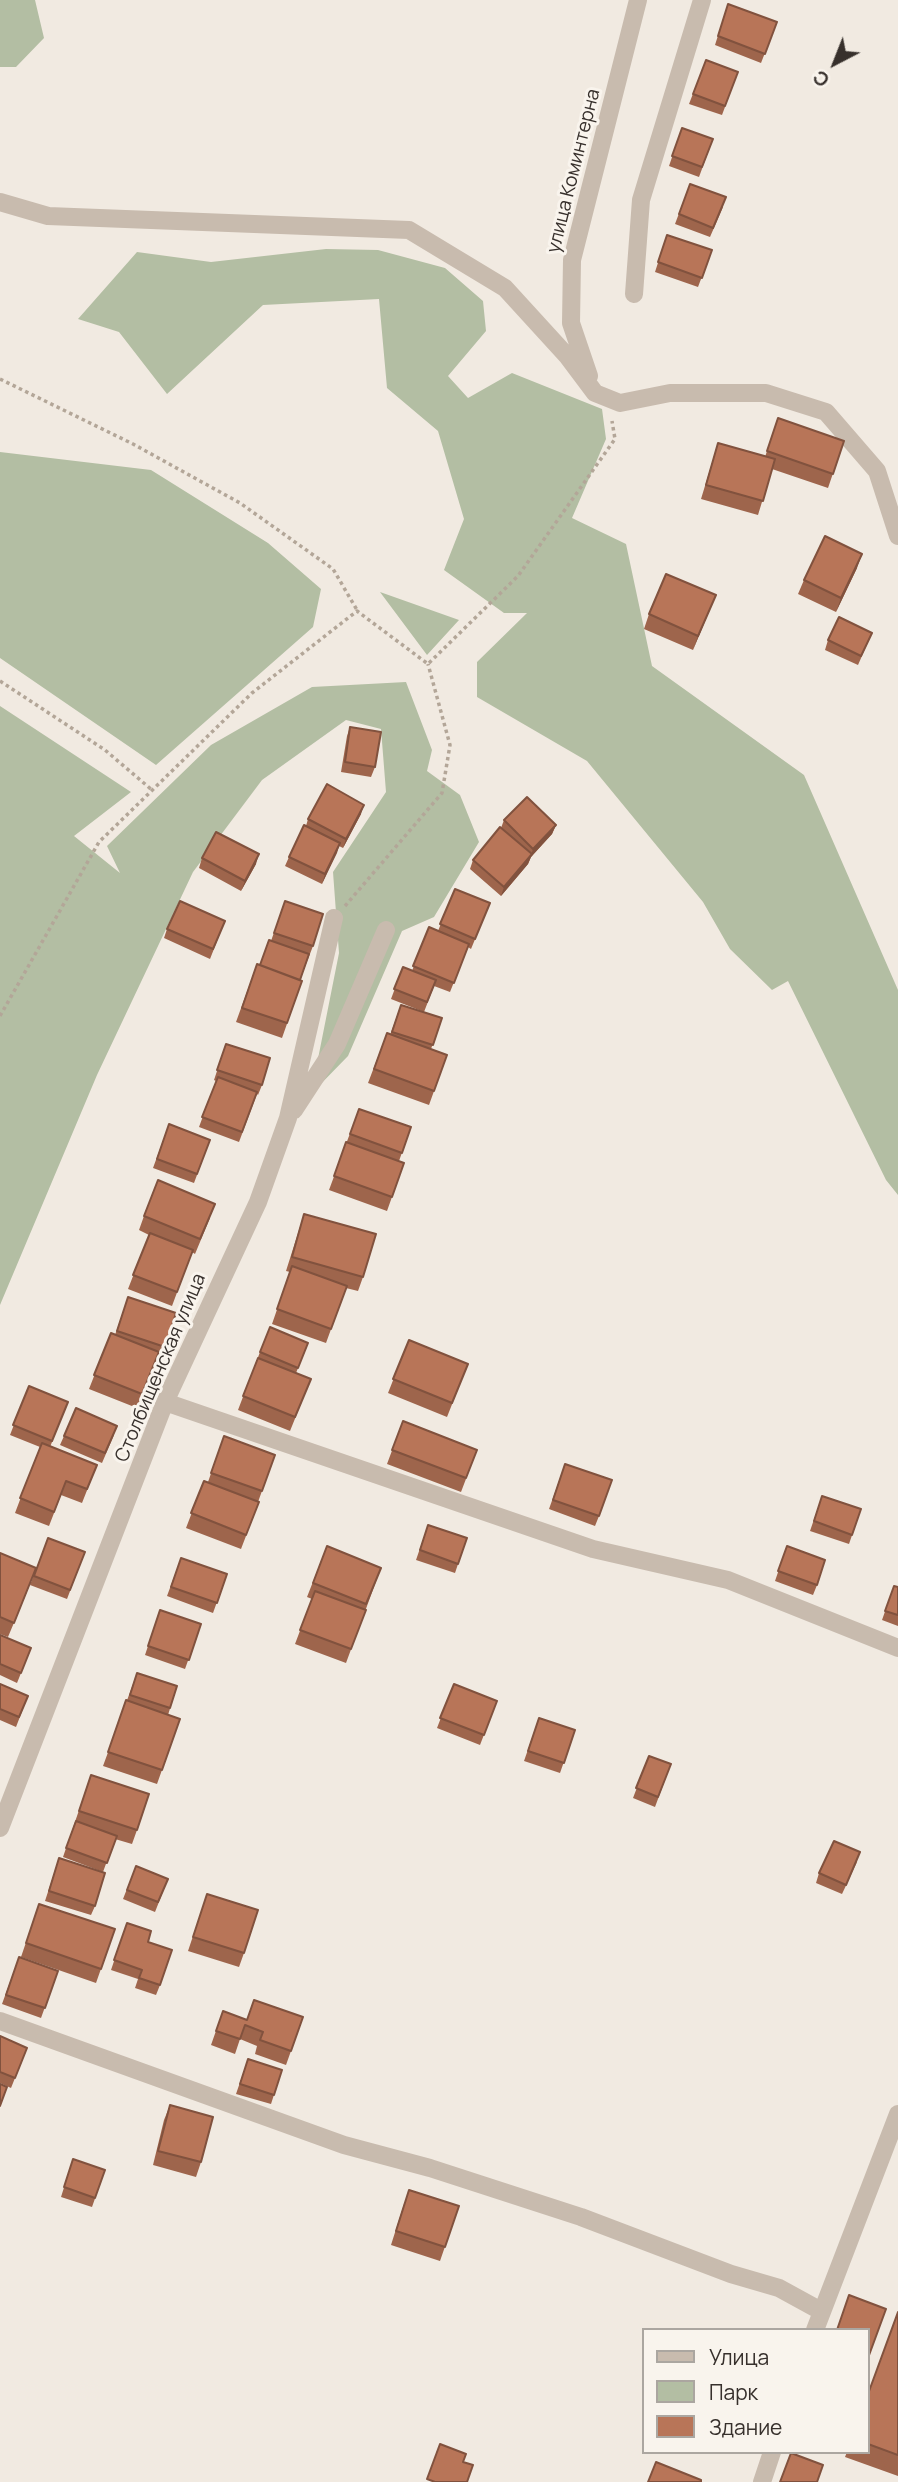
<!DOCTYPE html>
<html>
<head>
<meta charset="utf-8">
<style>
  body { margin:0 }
  #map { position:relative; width:898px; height:2482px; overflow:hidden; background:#f1eae1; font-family:Manrope,sans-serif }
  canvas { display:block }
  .legend { position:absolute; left:642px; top:2328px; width:228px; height:126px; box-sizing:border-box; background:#f9f4ed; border:2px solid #aba6a0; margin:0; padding:9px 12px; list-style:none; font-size:21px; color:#37302c }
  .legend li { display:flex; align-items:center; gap:14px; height:35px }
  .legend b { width:35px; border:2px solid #aba6a0 }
  .north { position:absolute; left:800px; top:28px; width:70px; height:70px; -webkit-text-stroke:5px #f9f4ed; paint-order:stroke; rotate:222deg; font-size:19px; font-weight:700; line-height:28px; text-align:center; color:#37302c }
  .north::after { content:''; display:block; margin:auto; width:24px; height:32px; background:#37302c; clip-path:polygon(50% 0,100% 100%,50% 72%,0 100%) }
</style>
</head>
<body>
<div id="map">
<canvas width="898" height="2482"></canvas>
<ul class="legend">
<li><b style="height:9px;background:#c8bbae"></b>Улица</li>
<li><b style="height:19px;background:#b3bea3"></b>Парк</li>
<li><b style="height:19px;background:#b87558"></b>Здание</li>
</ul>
<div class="north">С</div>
</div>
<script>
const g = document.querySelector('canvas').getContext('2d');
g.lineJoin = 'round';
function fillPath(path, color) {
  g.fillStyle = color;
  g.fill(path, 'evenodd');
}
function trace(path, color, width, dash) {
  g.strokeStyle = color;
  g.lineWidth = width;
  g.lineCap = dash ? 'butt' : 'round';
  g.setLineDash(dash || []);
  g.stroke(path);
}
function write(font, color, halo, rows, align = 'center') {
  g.font = font + ' Manrope,sans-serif';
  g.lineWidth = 6;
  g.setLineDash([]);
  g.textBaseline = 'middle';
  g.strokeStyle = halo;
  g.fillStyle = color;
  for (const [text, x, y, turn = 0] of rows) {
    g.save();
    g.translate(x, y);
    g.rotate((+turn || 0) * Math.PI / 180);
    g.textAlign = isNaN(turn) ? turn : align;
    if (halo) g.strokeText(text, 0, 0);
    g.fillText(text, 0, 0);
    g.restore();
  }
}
fillPath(new Path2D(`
  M0,0H35L44,38L16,67H0Z
  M326,249L378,250L445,268L483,301L486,331L448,376L468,398L512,373L602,409L606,439L572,518L626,544L652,666L804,775L898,990V1195L886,1180L788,981L772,990L730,949L703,902L587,761L477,697V662L527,613H504L444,570L464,519L438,431L387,388L379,299L263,305L167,394L119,332L78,319L137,252L211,262Z
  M0,452L151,470L268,543L321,589L313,627L156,765L0,658Z
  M380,592L459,620L427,655Z
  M406,682L432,750L427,771L460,795L479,842L434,917L402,931L348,1056L311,1094L339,953L333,872L386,792L381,729L346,720L262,780L193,872L97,1075L0,1305V706L131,792L74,836L120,873L107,846L211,745L312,687Z`), '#b3bea3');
trace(new Path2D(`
  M0,379L133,444L240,503L333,569L357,610
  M0,681L105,750L152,790
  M345,906L442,793L450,745L428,664
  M0,1016L99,842L252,693L357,611L428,664L518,576L615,439L612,421`), '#b3a698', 3.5, [3.5, 3.5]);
trace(new Path2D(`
  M0,202L48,216L409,230L505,288L568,357L595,393L620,403L670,393H766L826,412L877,471L898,536
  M634,294L641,200L702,0
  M589,376L571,323L572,260L638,0
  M294,1110L337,1044L386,930
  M165,1402L593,1549L728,1580L898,1648
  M0,1828L165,1402L258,1202L288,1118L334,918
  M0,2021L344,2145L430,2168L581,2217L731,2274L779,2288L821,2311
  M815,2330L898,2114
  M762,2482L772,2452`), '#c8bbae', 18);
fillPath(new Path2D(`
  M728,4L777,22L761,63L715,45Z
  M706,60L738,72L722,115L689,104Z
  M682,128L713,139L699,177L669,166Z
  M690,184L723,207L710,237L675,224Z
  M667,235L712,250L698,287L655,272Z
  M778,418L844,441L828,488L772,469L758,515L701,499L718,443L765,457Z
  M857,568L836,612L798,594L804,580Z
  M716,595L693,650L644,629L649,614Z
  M872,633L858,665L825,650L828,640Z
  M350,727L375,767L371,777L341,772L347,736Z
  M361,814L343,848L339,846L322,884L285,866L289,857L306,826L308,819Z
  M504,820L556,825L552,834L531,857L528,864L501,896L470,869L473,860L501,828Z
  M202,858L256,864L241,891L199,868Z
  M455,889L490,903L471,949L468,947L450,992L434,986L424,1012L391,999L403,967L412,971L429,927L438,931Z
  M285,901L313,946L300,980L302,981L282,1038L236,1022L257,964L260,966L271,941Z
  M225,921L210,959L164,938L167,929Z
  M401,1005L442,1018L431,1049L447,1055L429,1105L368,1083L387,1033L390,1035Z
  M226,1044L262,1085L258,1095L257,1094L239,1142L199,1127L216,1081L214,1080Z
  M359,1109L411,1127L399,1161L404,1163L387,1211L329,1190Z
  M169,1124L210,1140L194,1183L153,1168Z
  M304,1214L363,1277L358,1291L346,1288L326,1343L272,1324L290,1272L286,1271Z
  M144,1216L210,1218L195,1254L192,1252L172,1306L128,1289L149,1235L139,1230Z
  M128,1297L165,1347L162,1357L157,1356L137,1408L89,1389L111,1333L115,1335Z
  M409,1340L468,1364L447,1417L388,1393Z
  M308,1343L296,1373L311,1379L290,1431L238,1410L260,1352Z
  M29,1386L68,1402L50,1447L97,1465L82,1503L61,1495L49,1526L15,1513L40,1447L10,1435Z
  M403,1421L477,1450L461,1492L387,1464Z
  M114,1435L102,1463L60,1445L64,1436Z
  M224,1436L275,1455L258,1502H259L241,1549L186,1528L204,1481L208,1482Z
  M565,1464L599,1516L595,1526L549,1509Z
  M822,1496L861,1509L849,1544L810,1531Z
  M428,1525L458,1564L455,1573L416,1560Z
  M48,1538L85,1552L67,1599L30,1585Z
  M327,1546L381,1568L346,1663L295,1644L312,1599L307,1597Z
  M787,1546L817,1585L813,1595L775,1581Z
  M0,1553L31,1582L8,1637L0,1634Z
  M181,1558L227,1574L213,1613L167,1596Z
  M894,1586L898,1587V1626L882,1620Z
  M160,1610L201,1624L185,1669L145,1655Z
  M0,1635L31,1648L17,1683L0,1675Z
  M137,1673L177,1686L168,1715L180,1719L157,1784L103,1766Z
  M0,1684L28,1696L16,1727L0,1720Z
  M454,1684L497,1701L480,1745L437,1728Z
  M539,1718L575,1730L560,1773L524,1761Z
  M649,1756L671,1764L655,1807L633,1798Z
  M91,1775L137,1830L132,1844L115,1839L103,1872L63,1857Z
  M59,1858L95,1906L91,1915L45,1901Z
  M857,1862L842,1894L816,1883L819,1873Z
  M136,1866L168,1879L155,1912L123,1899Z
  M207,1894L244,1953L239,1967L188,1951Z
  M39,1904L115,1929L96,1983L21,1957Z
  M127,1923L148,1942L160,1985L156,1995L135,1988L138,1979L111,1970Z
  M19,1957L58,1971L41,2018L2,2004Z
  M223,2011L247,2020L303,2017L286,2065L255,2054L257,2046L240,2039L235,2054L211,2045Z
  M0,2036L27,2048L11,2088L0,2083Z
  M248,2059L282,2070L271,2104L236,2094Z
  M170,2105L201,2162L196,2177L153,2165L164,2120Z
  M73,2159L105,2170L92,2207L61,2197Z
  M404,2204L459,2206L440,2261L391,2245Z
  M898,2312V2476L845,2457L847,2452H868V2394Z`), '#9e654c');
fillPath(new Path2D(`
  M862,554L857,568L836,612L841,598Z
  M716,595L710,609L693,650L698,636Z
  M364,805L361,814L343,848L346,839Z
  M556,825L552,834L531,857L528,864L501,896L504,887L531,856L533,849Z
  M340,843L337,853L322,884L325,874Z
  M259,854L256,864L241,891L245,881Z`), '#81523e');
const building = new Path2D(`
  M728,4L777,22L765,54L718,36Z
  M706,60L738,72L725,106L693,94Z
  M682,128L713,139L702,167L672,156Z
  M690,184L726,197L713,228L679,214Z
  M667,235L712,250L702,278L658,262Z
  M778,418L844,441L833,474L767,451Z
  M718,443L775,459L763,501L706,485Z
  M825,536L862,554L841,598L804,580Z
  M666,574L716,595L698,636L649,614Z
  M839,617L872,633L861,656L828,640Z
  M350,727L381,732L375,767L345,762Z
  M327,784L364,805L346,839L308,819Z
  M527,797L556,825L533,849L504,820Z
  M304,825L340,843L325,874L289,857Z
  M500,827L532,854L504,887L473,860Z
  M216,832L259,854L245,881L202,858Z
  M455,889L490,903L475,939L440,924Z
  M180,901L225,921L213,949L167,929Z
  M285,901L323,914L313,946L274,933Z
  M429,927L469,944L454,983L413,966Z
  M269,940L309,954L300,980L260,965Z
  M257,964L302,981L287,1023L242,1008Z
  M403,967L436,980L427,1002L394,989Z
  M401,1005L442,1018L433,1045L392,1032Z
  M387,1033L447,1055L434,1091L374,1069Z
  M226,1044L270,1058L262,1085L217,1070Z
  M218,1077L257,1092L242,1132L202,1117Z
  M359,1109L411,1127L402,1153L350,1134Z
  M169,1124L210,1140L197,1174L157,1159Z
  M346,1142L404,1163L392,1197L334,1176Z
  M158,1180L215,1204L200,1239L144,1216Z
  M304,1214L376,1234L363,1277L292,1257Z
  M150,1233L193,1250L177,1292L133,1275Z
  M292,1266L347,1286L331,1329L277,1309Z
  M128,1297L176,1313L165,1347L117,1331Z
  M270,1327L308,1343L298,1368L260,1352Z
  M111,1333L159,1352L142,1394L94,1375Z
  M409,1340L468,1364L452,1403L393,1379Z
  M258,1358L311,1379L295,1417L243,1396Z
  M29,1386L68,1402L52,1441L13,1425Z
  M76,1408L117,1426L105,1453L64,1436Z
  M403,1421L477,1450L466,1478L392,1450Z
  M224,1436L275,1455L262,1491L211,1473Z
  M42,1443L97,1465L87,1489L66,1481L54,1512L20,1498Z
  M565,1464L612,1480L599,1516L553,1500Z
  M204,1481L259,1502L246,1535L191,1513Z
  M822,1496L861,1509L852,1535L814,1521Z
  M428,1525L467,1538L458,1564L420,1550Z
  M48,1538L85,1552L70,1590L34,1576Z
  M327,1546L381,1568L366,1604L313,1583Z
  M787,1546L825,1560L817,1585L778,1571Z
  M0,1553L36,1568L14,1623L0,1617Z
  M181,1558L227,1574L217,1603L171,1587Z
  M894,1586L898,1587V1615L885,1611Z
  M315,1591L366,1610L351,1649L300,1630Z
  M160,1610L201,1624L189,1660L148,1646Z
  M0,1635L31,1648L21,1673L0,1664Z
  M137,1673L177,1686L170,1708L130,1695Z
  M0,1684L28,1696L19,1717L0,1709Z
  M454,1684L497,1701L484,1735L440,1718Z
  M126,1700L180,1719L162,1770L108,1752Z
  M539,1718L575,1730L564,1763L528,1751Z
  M649,1756L671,1764L658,1797L636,1788Z
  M91,1775L149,1794L137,1830L79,1811Z
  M76,1821L117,1836L107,1863L66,1848Z
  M834,1841L860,1852L846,1885L819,1873Z
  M59,1858L105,1873L95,1906L49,1891Z
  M136,1866L168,1879L158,1902L127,1890Z
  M207,1894L258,1910L244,1953L193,1937Z
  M39,1904L115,1929L101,1969L26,1943Z
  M127,1923L151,1931L148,1942L172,1950L160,1985L139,1978L142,1970L114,1960Z
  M19,1957L58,1971L45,2008L6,1995Z
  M254,2000L303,2017L291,2051L260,2040L263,2032L245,2025L240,2039L216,2031L223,2011L247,2020Z
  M0,2036L27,2048L15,2078L0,2072Z
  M248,2059L282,2070L274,2095L240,2084Z
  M0,2084L7,2087L0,2106Z
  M170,2105L213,2117L201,2162L158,2151Z
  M73,2159L105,2170L95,2198L64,2187Z
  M409,2190L459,2206L445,2247L396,2231Z
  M849,2295L886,2309L868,2358V2330H837Z
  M898,2312V2455L868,2444V2394Z
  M440,2444L466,2454L463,2462L473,2465L467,2482H435L427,2479Z
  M791,2453L823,2465L817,2482H780Z
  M656,2462L701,2480V2482H648Z`);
fillPath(building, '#b87558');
trace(building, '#81523e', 2);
write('19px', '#37302c', '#f9f4ed', [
  ["улица Коминтерна",574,171,-76],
  ["Столбищенская улица",161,1368,-67]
]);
</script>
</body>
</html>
